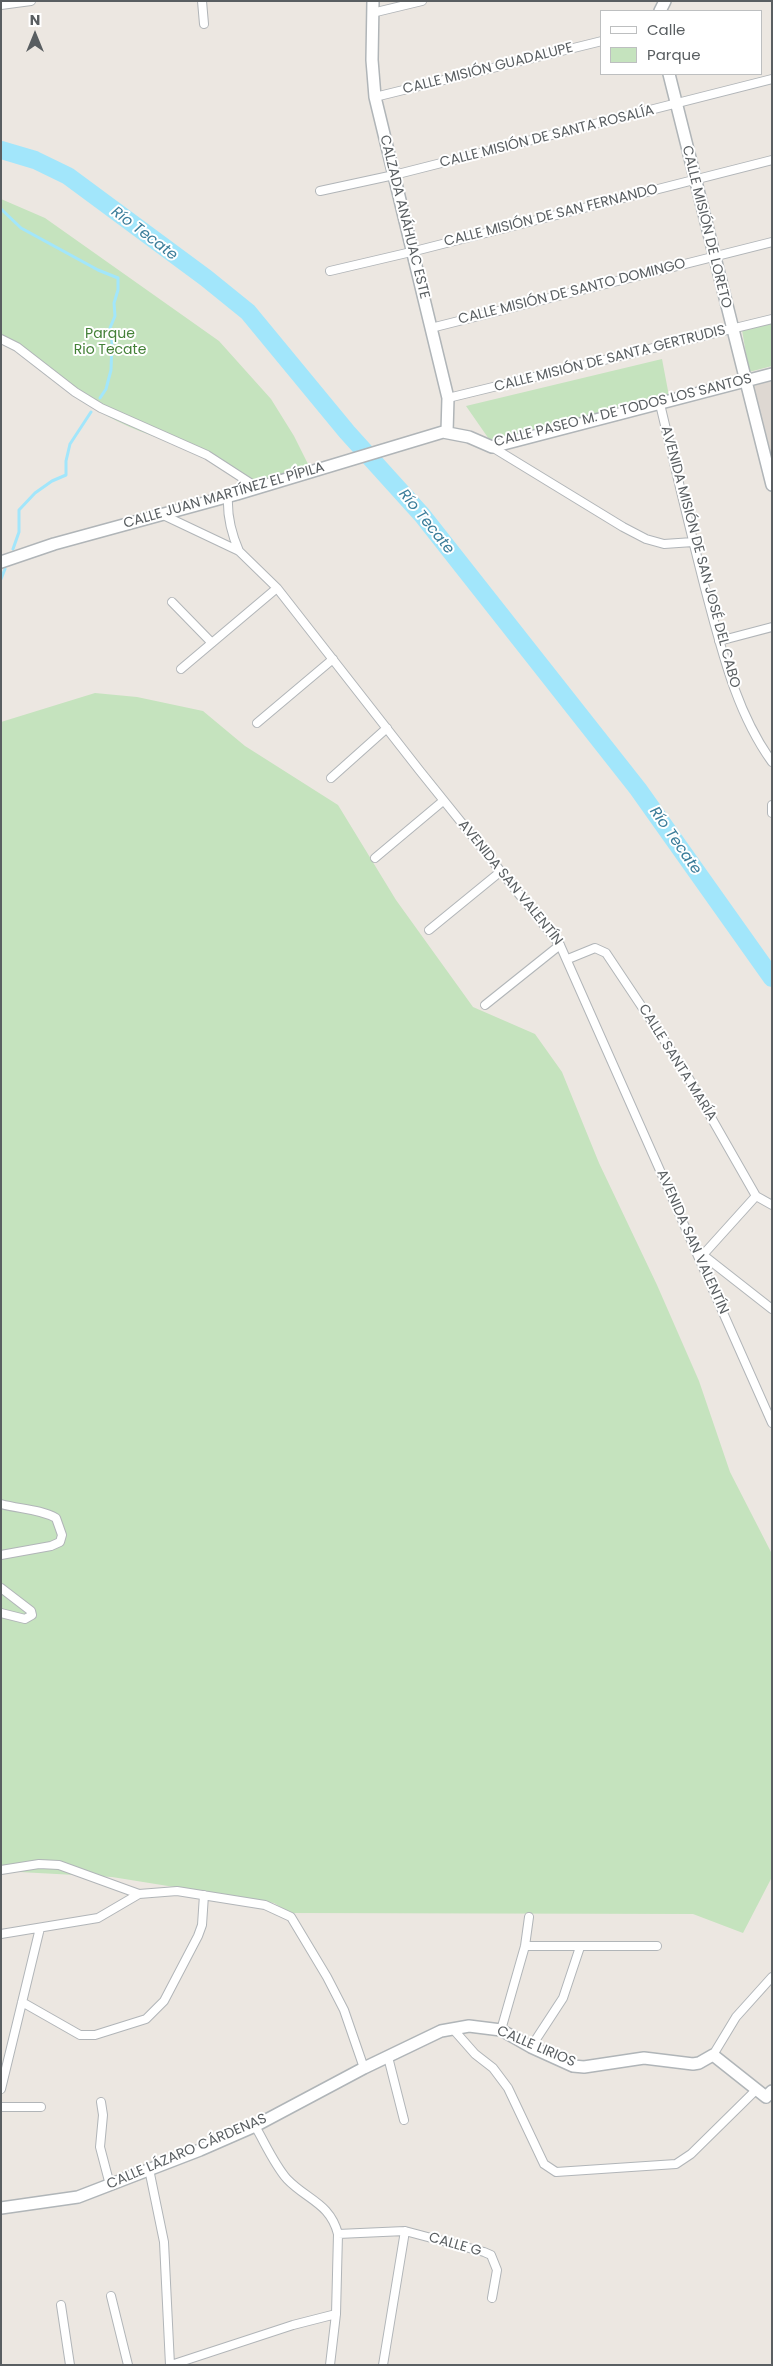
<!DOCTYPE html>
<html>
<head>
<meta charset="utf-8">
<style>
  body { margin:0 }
  #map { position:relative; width:773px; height:2366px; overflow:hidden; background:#ece7e1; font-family:Poppins,sans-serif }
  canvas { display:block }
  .frame { position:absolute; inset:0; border:2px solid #595e61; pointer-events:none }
  .legend { position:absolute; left:600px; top:10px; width:162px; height:65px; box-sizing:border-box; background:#fff; border:1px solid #bdbfc0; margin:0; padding:6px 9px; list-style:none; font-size:15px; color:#595e61 }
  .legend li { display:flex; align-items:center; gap:10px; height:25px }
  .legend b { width:25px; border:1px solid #bdbfc0 }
  .north { position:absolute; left:10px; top:10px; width:50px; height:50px; -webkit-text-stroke:4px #fff; paint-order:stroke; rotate:0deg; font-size:14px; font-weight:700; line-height:20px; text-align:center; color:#595e61 }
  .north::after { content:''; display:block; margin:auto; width:18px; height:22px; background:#595e61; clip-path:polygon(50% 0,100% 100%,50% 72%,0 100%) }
</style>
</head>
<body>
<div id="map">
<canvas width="773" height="2366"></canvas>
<div class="frame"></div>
<ul class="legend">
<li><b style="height:6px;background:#fff"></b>Calle</li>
<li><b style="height:14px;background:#c5e3be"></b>Parque</li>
</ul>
<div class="north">N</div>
</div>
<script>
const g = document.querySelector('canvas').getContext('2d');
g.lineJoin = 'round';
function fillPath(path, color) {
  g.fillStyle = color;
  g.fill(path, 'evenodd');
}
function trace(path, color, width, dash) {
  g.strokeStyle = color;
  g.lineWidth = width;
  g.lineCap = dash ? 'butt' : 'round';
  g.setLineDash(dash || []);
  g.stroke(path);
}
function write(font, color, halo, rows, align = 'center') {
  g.font = font + ' Poppins,sans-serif';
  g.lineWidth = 4;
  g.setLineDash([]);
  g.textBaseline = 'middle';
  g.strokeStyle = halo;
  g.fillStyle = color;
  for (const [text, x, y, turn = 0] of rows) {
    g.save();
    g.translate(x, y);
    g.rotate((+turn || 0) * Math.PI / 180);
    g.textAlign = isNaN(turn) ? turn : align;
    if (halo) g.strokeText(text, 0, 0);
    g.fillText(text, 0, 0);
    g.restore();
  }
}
fillPath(new Path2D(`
  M772,379V485L745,386Z`), '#ded8d2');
fillPath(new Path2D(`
  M1,199L45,218L219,341L271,399L294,436L312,472L251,490C237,479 224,467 208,458C179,443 146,436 117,421C75,400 42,365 1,341Z
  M772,323V366L749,372L742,330Z
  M662,359L669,396L491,442L466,406Z
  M95,693L137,697L203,711L245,746L338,805L396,900L473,1007L535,1034L562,1072L599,1163L657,1285L699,1381L730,1472L772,1554V1877L743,1933L693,1914L290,1913L274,1903L112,1877L1,1871V722Z`), '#c5e3be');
trace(new Path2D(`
  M1,209L21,228L98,270L118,278V290L114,303L115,316L110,328L112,342L111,370L106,389L100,398
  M13,549L19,532V510L35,493L52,481L66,475V461L70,444L91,412
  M1,579L5,569`), '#a2e6fb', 3);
trace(new Path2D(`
  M1,150L35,160L68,176L206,278L248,312L347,432L422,515L638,789L772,978`), '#a2e6fb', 18);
const street = new Path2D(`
  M202,1L204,24
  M1,5L31,1
  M372,13L422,1
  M375,97L602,41
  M320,191L394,175L772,79
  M330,271L411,252L772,160
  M431,328L772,242
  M1,339L17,347L75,392L101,408L207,455L258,488
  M448,398L772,319
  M660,404C675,467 690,530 706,592C722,651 736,712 772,762
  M492,447L623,527L646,539L664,544L693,542
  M228,497C227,517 231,533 239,551
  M163,515L239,551L277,588L420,771L560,945L772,1423
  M172,602L212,643
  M719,641L772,627
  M181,669L277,588
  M257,723L333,659
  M331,778L387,728
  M772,805V813
  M375,858L443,801
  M429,930L500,872
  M568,959L595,948L606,953L684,1070L756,1196L772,1205
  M485,1005L560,945
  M703,1255L772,1309
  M701,1257L756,1196
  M1,1504C19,1509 40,1509 56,1518L62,1535L60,1542L51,1546L1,1555
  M1,1588L31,1611L32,1615L25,1619L1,1613
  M1,1870L39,1864L59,1865L139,1894
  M1,1934L98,1918L139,1894L177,1891L265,1905L291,1917L327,1977L344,2010L364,2068
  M525,1946H657
  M22,2002L80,2035H95L146,2019L164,2001L198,1936L202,1925L204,1895
  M453,2029L475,2054L493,2068L508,2088L544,2164L556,2172L676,2164L691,2154L756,2090
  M501,2030L525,1946L529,1917
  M531,2047L563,1998L580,1947
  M713,2055L736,2017L772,1977
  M388,2057L404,2120
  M1,2089L40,1928
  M101,2102L103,2115L100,2147L110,2185
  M1,2107H41
  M255,2126C265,2143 274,2164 287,2179C307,2200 330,2203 338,2234L336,2314L330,2365
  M149,2169L164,2242L170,2365
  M338,2234L405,2231L484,2252L491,2255L497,2270L492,2298
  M111,2296L128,2365
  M61,2305L70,2365
  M171,2365L293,2325L336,2314
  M383,2365L405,2231`);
const secondary = new Path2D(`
  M373,1L372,60L375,97L448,398L447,432
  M660,11L665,1
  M669,74L772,485
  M1,562L54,544L237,494L443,432L469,437L492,447L772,374
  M1,2208L78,2197L200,2150L255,2126L364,2068L441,2031L469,2026L501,2030L531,2047L573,2066L584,2067L644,2058L693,2064L699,2063L713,2055L766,2097L772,2091`);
trace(street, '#b1b5b8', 10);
trace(secondary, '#b0b5b8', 14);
trace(street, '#fff', 8);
trace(secondary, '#fff', 11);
write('14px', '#595e61', '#fff', [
  ["CALLE MISIÓN GUADALUPE",488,69,-14],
  ["CALLE MISIÓN DE SANTA ROSALÍA",547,137,-14],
  ["CALLE MISIÓN DE SAN FERNANDO",551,216,-14],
  ["CALZADA ANÁHUAC ESTE",404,217,76],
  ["CALLE MISIÓN DE LORETO",706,227,76],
  ["CALLE MISIÓN DE SANTO DOMINGO",572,292,-14],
  ["CALLE MISIÓN DE SANTA GERTRUDIS",610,359,-14],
  ["CALLE PASEO M. DE TODOS LOS SANTOS",623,411,-14],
  ["CALLE JUAN MARTÍNEZ EL PÍPILA",224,496,-16],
  ["AVENIDA MISIÓN DE SAN JOSÉ DEL CABO",700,557,75],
  ["AVENIDA SAN VALENTÍN",510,883,51],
  ["CALLE SANTA MARÍA",677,1063,58],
  ["AVENIDA SAN VALENTÍN",692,1242,66],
  ["CALLE LIRIOS",536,2047,23],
  ["CALLE LÁZARO CÁRDENAS",187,2152,-23],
  ["CALLE G",455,2245,16]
]);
write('14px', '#448138', '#fff', [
  ["Parque",110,334],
  ["Rio Tecate",110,350]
]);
write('italic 15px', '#3b7d9a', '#fff', [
  ["Río Tecate",144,234,37],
  ["Río Tecate",426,522,51],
  ["Río Tecate",675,841,55]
]);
</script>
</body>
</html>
